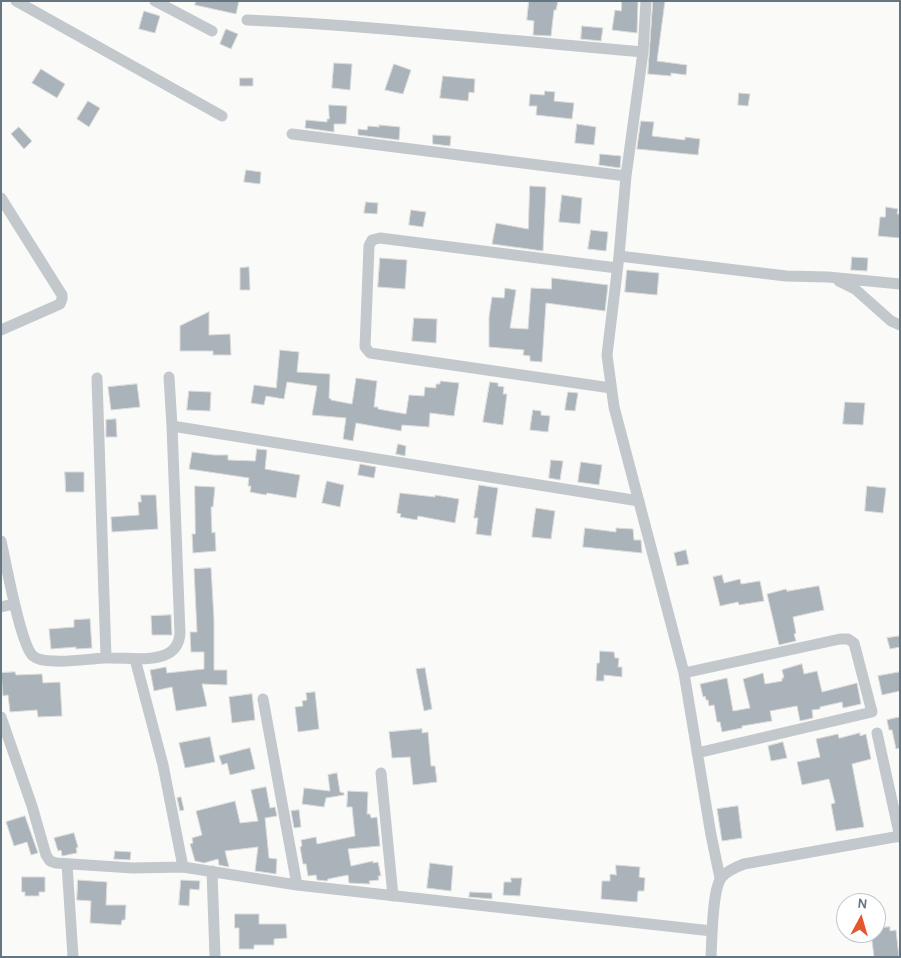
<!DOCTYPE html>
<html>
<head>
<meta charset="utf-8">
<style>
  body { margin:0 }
  #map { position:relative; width:901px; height:958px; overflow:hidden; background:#fafaf8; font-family:Karla,sans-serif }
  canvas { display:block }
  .frame { position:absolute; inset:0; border:2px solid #657683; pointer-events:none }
  .north { position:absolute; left:836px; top:893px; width:50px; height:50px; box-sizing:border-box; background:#fff; border:1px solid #c1c8cd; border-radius:50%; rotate:6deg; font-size:14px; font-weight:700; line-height:20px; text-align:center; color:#657683 }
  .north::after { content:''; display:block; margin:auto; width:18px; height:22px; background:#e4572e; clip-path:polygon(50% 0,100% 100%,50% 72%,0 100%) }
</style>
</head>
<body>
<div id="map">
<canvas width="901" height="958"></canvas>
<div class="frame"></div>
<div class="north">N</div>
</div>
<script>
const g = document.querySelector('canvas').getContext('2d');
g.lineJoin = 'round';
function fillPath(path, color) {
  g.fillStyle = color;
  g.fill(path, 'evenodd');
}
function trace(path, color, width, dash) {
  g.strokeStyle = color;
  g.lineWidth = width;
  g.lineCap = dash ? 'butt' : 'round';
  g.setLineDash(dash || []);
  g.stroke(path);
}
const building = new Path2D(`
  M196,1H239L236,14L195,5Z
  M529,1H558L556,10H554L551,36L533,35L534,21L527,20Z
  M622,1H638L637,33L612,30L615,10L621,11Z
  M653,1H665L657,61L687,65L686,75L671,73V76L648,74Z
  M144,11L160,16L155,33L139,29Z
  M582,26L603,28L601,41L581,39Z
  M226,29L238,34L231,49L220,44Z
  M334,63L352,64L350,90L332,88Z
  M394,64L411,70L403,94L385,90Z
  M41,69L65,84L57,98L32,83Z
  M443,76L475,79L474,93L469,92L468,101L440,98Z
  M240,78H253V86H240Z
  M545,91L555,92L554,101L574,103L572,119L536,115L537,106H529L530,94L544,95Z
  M739,93L750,94L748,106L738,105Z
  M88,101L100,108L89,127L77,119Z
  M329,105L347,106L346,124H334V132L305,128L306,120L327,122V119H329Z
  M641,121L654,122L652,136L685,140V137L700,139L698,155L637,149Z
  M577,124L596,127L594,145L575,143Z
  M379,125L400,127L399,140L358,135V129L367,130L368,126L379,127Z
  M19,127L32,141L24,149L11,134Z
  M433,135L451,136L450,146L433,144Z
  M600,154L621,156L620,168L599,165Z
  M246,170L261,172L260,184L244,182Z
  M530,186L546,187L543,251L492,244L496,223L528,229Z
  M562,195L582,198L580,224L559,222Z
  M366,202L378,203L377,214L364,213Z
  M886,207L898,209L897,214H900V238L878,236L880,217H885Z
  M411,210L426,212L423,227L409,225Z
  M591,230L608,232L606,251L588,249Z
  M852,257L868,258L867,271L851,270Z
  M380,258L407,260L405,289L378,287Z
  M249,267L250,290H240V268Z
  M627,270L659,273L657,295L625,292Z
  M552,278L608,285L605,311L546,303L542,362L530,361V356L523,355L524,350L489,347V317L492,297L504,298L505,288L516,290L510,328L528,329L531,288L551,289Z
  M209,312V335L230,334L231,355H213V351H180V326Z
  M414,318L437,319L436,343L412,341Z
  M280,350L299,352L297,372L330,374L329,398L331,399V400L352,404L356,378L377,381L374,407H378V409L406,414L409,395L424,396L425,387L436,388V384H440V381L459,383L454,416L430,413L429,427L402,425L401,431L356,423L353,441L343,439L346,418L312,415L317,386L287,382L284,399L266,396L264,405L251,403L254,385L276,388Z
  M490,382L498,383V386L504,387L503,394H507L503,425L483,422Z
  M137,384L140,407L111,410L108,387Z
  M189,391L211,392L210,411L187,410Z
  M568,392L578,393L575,411L565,410Z
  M845,402L865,403L863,425L843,424Z
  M533,410L541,411V415L550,416L548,432L530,430Z
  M116,419L117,437H106V420Z
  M398,444L406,446L405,456L396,454Z
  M257,449L267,450L265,469L300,475L296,498L267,493L266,495L250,492L251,486H248L249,478L189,469L192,452L214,455H228V460L255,461Z
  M551,460L563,461L560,480L549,478Z
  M581,462L602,465L599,485L578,482Z
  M360,464L376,467L374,478L358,475Z
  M65,472H84V492H66Z
  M327,481L344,485L340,507L322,503Z
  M479,485L498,488L491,536L476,534L478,518H474Z
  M195,486L215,487L213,507H211L212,533L215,532L216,551L193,553L192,534H195Z
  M867,486L886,488L883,513L865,511Z
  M400,493L435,497V495L459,499L455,523L418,516L417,520L400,517L401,514L397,513Z
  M141,495H156L158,529L112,532L111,517L139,515L138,502H141Z
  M536,508L555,511L551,539L532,537Z
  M585,528L616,532V528L633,529L634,540H641L642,553L583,547Z
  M686,550L689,564L677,566L674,553Z
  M211,568L214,619V670H227V685L202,684L207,706L176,711L172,687L154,691L150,670L166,667L167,673L204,669V652H191L190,632H197L194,569Z
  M722,575L724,583L740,579L741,584L760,581L764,601L739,605L738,602L720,606L713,577Z
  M819,586L824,610L793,617L796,633L794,634L796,641L779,645L767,594L786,589L787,591Z
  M171,615L172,635H152L151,616Z
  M90,619L92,648L76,649V647L51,649L49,629L74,627V620Z
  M900,636V647L890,649L887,638Z
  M600,651L614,652L615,658H619L618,667H622V677L604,675V681H596L597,663H599Z
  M802,664L804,674L817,671L822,692L857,683L861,704L843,708L842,702L820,707V709L812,710L813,718L800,721L797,706L770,711L772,721L742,726V728L722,732L720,722H717L714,705L709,706L708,700H706L705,696L703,697L700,684L727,678L733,711L750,708L743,679L763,673L765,684L782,681V678H784L782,670Z
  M425,668L432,709L424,711L416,669Z
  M15,672L16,675L42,674L43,683L60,682L62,716L38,717L37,710L10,712L8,695L3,696L1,673Z
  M900,672V691L882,695L878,676Z
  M315,692L319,729L298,732L295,707L303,706L302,701L307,700L306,693Z
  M252,694L255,720L232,723L229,697Z
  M900,717V748L896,749L892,730H889L887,720Z
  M422,729V733L428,732L431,766H435L437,782L413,785L410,757L392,758L389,732Z
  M860,733V736L866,734L871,759L852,764L864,827L836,831L831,804L835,803L829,779L802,785L797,762L820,757L816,739L838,734L839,738Z
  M210,737L215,762L185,768L179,743Z
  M783,742L787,758L771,761L768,746Z
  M250,748L255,769L230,775L227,763L222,765L219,756Z
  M337,773L340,792L344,793V795L326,798L324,807L302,804L304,788L330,791L328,775Z
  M266,787L270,808L275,807L277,816L265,818L269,858L277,859L276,874L255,871L258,847L225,851L229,867L219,865L218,859L204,863L195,861L190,844L193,843L192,838L202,835L196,811L235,801L240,823L258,821L251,790Z
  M348,791L368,792L367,814H370L371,818L377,817L380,846L348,849L351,866L373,861V863L378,862L381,876H378L379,880L369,881L370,884L349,883L348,875L328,879L327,881L317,880L316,875L308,876L306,864H303L300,847L302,846L301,840L316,837L317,844L355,836L352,807H347Z
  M181,797L184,810L180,811L177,798Z
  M738,806L742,838L722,841L717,809Z
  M299,810L301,827L294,828L291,811Z
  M25,816L38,853L31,855L27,842L14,846L6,822Z
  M74,833L78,847L76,848L77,853L62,856L61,850L58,851L54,838Z
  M115,851L131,852L130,860L114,859Z
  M430,863L453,866L451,891L427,888Z
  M616,865L640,867L639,877L645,878L644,891H638L637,902L601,899L602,881H610V874L616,875Z
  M22,877H45V892H39V896H25V892H22Z
  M511,878H522L520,896L503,895L504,882H511Z
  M78,880L107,882L106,905H126L125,920H122L121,925L90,923L91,901L77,900Z
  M181,880L200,881L199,890L190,889L189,906L179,905Z
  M470,892L492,893V899L469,897Z
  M235,914H259V924H286L287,938L274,939V945H254V949H239V928H235Z
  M890,927V931L896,930L899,957H874L871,933H876V928Z`);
fillPath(building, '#aab3b9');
trace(building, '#dcdcda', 1);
trace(new Path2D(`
  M16,1L222,116
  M155,1L212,31
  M646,1L643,52L626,176L619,256L607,355L614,407L684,673L711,835L720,878
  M247,20C379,26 511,41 643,52
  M292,134L626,176
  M1,198L62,295V299L60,304L1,330
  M619,256L786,276L828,277L900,284
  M839,281L855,289L891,321L900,325
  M97,378L106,658
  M611,388L370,353L365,347L369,246L372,240L380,238L617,268
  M172,426L639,501
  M1,541C6,562 20,644 33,656C38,660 48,661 54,661C71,662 88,659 104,658C124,657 146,662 165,655C175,651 179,644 180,634L172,426L169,377
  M1,607L14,604
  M135,659L163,765L183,867
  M684,673L840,639H848L854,643L872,712L697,753
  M263,699L297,885
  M1,717L32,806L46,855L50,861L56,863L133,868L183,867L297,885L712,931
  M877,733L900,837
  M381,773L393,896
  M67,864L73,957
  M212,871L215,957
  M711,957C712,940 712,891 721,878C726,871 736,867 744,864L900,836`), '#c3c8cc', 11);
</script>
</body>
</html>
